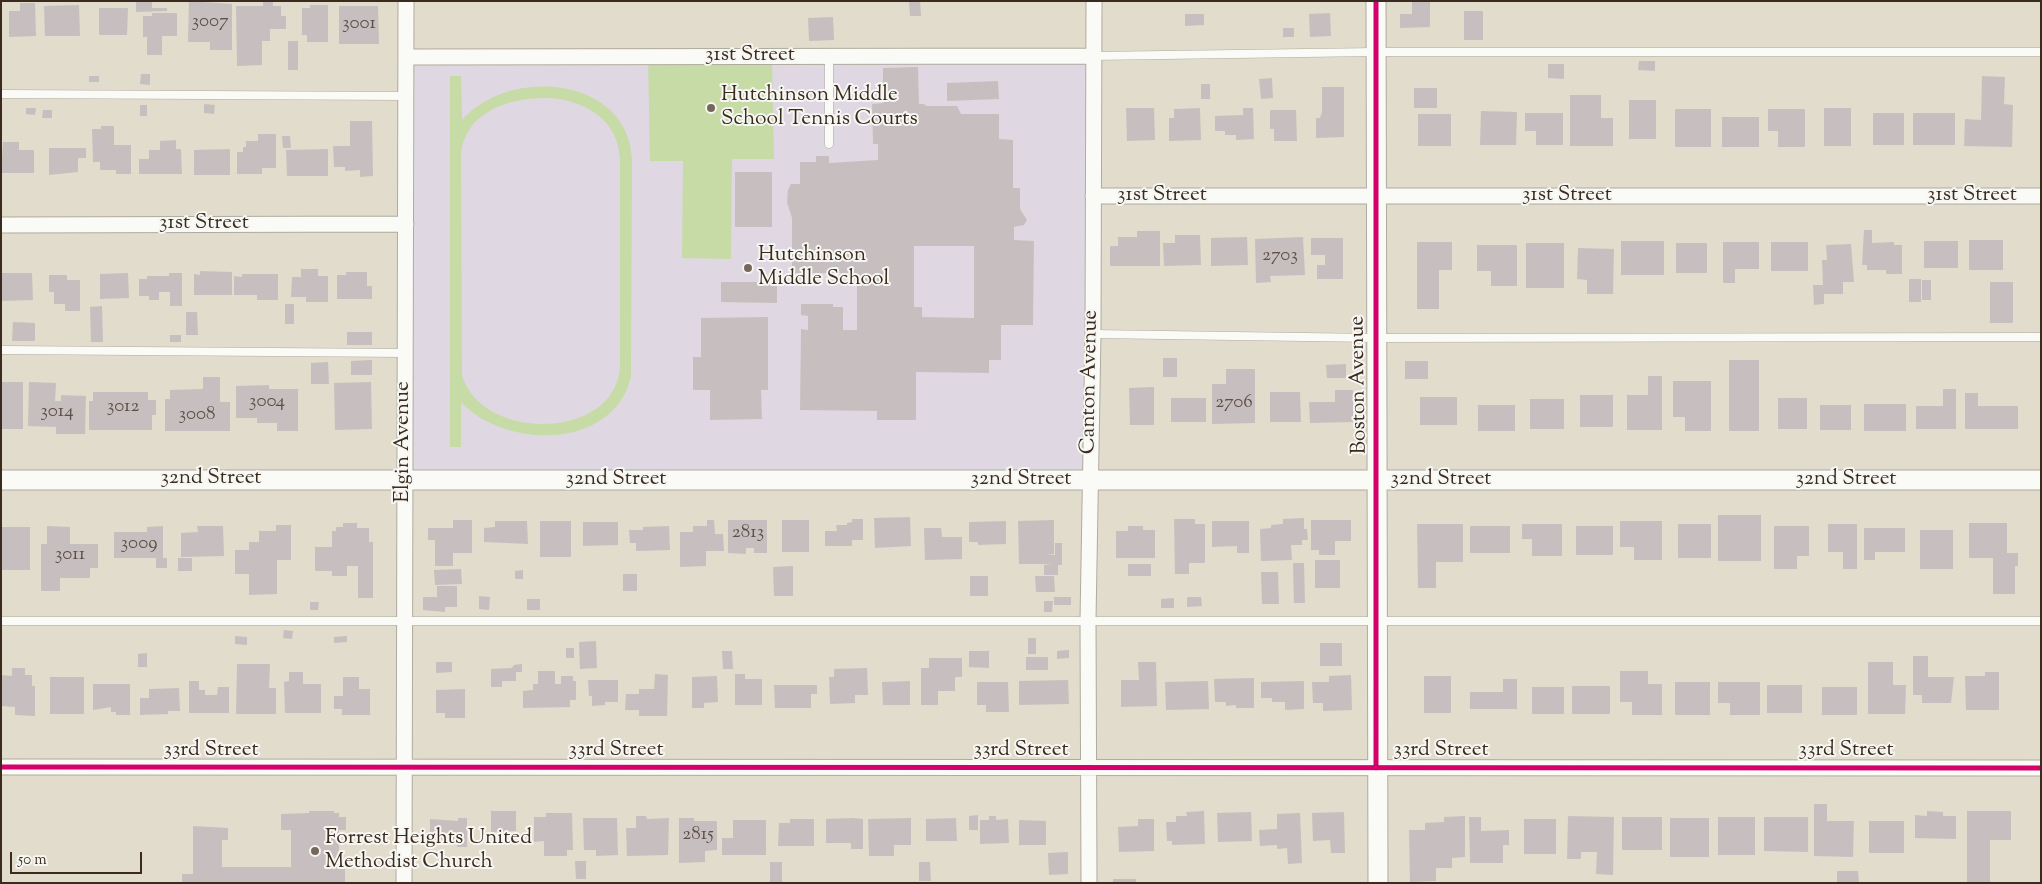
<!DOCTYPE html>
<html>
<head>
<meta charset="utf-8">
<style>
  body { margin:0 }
  #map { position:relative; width:2042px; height:884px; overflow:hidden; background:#e1dccb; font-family:"Sorts Mill Goudy",serif }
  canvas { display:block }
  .frame { position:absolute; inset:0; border:2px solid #3b2a1e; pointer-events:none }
  .scale { position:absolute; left:10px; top:852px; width:132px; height:22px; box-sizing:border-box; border:2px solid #3b2a1e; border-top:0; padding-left:6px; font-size:15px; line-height:18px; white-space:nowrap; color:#3b2a1e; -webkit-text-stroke:4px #f6f6f2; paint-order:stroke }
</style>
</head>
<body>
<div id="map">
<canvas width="2042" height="884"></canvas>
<div class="frame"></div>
<div class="scale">50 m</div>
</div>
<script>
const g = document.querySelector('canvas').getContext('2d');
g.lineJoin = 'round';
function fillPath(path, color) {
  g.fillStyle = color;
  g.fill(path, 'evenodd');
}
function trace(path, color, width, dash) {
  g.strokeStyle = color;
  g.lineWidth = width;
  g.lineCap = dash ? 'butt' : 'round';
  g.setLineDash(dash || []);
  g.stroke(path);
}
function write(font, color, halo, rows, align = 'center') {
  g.font = font + ' "Sorts Mill Goudy",serif';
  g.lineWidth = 4;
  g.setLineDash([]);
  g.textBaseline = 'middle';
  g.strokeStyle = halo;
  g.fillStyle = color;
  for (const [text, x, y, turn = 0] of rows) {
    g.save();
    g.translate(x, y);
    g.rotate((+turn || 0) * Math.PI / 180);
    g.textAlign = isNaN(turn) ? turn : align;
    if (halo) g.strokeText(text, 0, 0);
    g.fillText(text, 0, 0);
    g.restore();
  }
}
fillPath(new Path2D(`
  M1093,56L1089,480H404L406,57Z`), '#dfd8e2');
fillPath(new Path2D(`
  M772,56L774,159H732L731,259L682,258L683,161H650L648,57Z
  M450,76H461L462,120C509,66 629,76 632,160L631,377C613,451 504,449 461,402V447H450ZM548,98C585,100 619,120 620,160V368C614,441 481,442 462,375L461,154C465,111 511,97 548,98Z`), '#c6dba5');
fillPath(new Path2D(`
  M136,1H152V8H167V11L136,12Z
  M189,1L232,4V50H210V42H188Z
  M263,1H273V6H281V16H286V29H270V41H262V65L237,66L236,6H263Z
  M909,1H920L921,16H910Z
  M1412,1H1430V27L1400,28V14H1412Z
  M20,3H35L36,36L9,37V11H20Z
  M79,5L80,36H45L44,6Z
  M310,5H328V42H307V35H302V8H310Z
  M339,6H378L379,44H339Z
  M99,8H128L127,35H99Z
  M1464,11H1483V40H1464Z
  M152,13H177V36H162V55H147V37H143V16H152Z
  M1330,13L1331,36L1310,37L1309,14Z
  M1185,14H1204V25L1185,26Z
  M833,17L834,40L809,41L808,18Z
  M1283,28H1294V37H1283Z
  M288,41H298V70H288Z
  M1639,61H1655V71L1638,70Z
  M1548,64H1564V79L1548,78Z
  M918,67L919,104H924L926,106H957L961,114H999V139L1013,140V188H1020V209L1027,220L1024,225L1014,227V240L1034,241L1033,325H1001V360H989V373L916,372V420H877V411L800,410L801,329L808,330V316L801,315V304H833V307H843V330H857V273H792V218L787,202L788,190L791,184H800V162H816V156H829V163L878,160V144H873L872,104L883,103V68ZM914,246H974V318L922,317V307H914Z
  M141,74H150V85L140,84Z
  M89,76H99V82H89Z
  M1982,76L2005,77L2004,104L2013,105L2012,147L1964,146L1965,119L1981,120Z
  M1272,78L1273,98L1261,99L1259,79Z
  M998,81L999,99L947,101V83Z
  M1201,84H1210V99H1201Z
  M1322,87H1344V137L1316,138V118H1320L1322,112Z
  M1414,88H1437V108H1414Z
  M1570,95H1601V118H1613V146H1570Z
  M1629,100H1656V139H1629Z
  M204,104L215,105L214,114L204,113Z
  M140,105H147V116H140Z
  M26,108H36L35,115L26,114Z
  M1126,108H1154L1155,140L1127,141Z
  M1200,108L1201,140L1169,141V118H1174V109Z
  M1243,108H1253L1254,139L1236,140V135H1225V131H1215V116L1243,115Z
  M1824,108H1851V146H1824Z
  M1675,109H1711V147H1675Z
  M1768,109H1805V147H1778V131H1768Z
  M43,110H52V118H42Z
  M1270,110H1296L1297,141H1274V129H1270Z
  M1481,111L1517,112L1516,145H1480Z
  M1525,113H1563V145H1536V131H1525Z
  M1873,113H1904V145H1873Z
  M1913,113H1955V145H1913Z
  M1418,114H1451V146H1418Z
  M1722,117H1759V147H1722Z
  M350,121H372L373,176L360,177V170L345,171V167H334L333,146H350Z
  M101,126H114V145H131V174H116V170H100V162H93L92,129H101Z
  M258,134H276V168H262V174H237V152H243V147H246V141H258Z
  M282,136H290L291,148H283Z
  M176,140V149H181L182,174H139V159H149V150H160V141Z
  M3,142H19V150H34V173H1Z
  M49,148H86V158H78V172L49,175Z
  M230,149V175H194V150Z
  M328,149V176H287L286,150Z
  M735,172H772V227H735Z
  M1864,230H1872V243L1894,242V245H1902V274H1886V270H1867V265H1862Z
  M1137,231H1160V266H1110V246H1118V237H1137Z
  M1175,235H1200L1201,265L1164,266L1163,243H1175Z
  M1247,237L1248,265L1211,266V238Z
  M1303,237L1305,275L1270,276L1271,282L1256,283L1255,239Z
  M1311,238H1343V279H1317V265H1325V255H1311Z
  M1969,240H2003V270H1969Z
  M1621,241H1664V275H1621Z
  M1924,241H1958V268H1924Z
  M1417,242H1452V270H1439V309H1417Z
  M1723,242H1759V269H1735V283H1723Z
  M1771,242H1808V271H1771Z
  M1526,243H1564V288H1526Z
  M1676,243H1707V273H1676Z
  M1851,244L1854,282H1843V294H1824V304L1814,305L1813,285H1823L1822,260H1827L1826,245Z
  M1477,245H1517V286H1491V271H1477Z
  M1578,248L1614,249L1613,294H1587V280L1577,279Z
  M301,269H318V276H328V302H306V297H291L292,277H301Z
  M200,271L232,272V295H194V274L200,275Z
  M346,272H367V286H372V299H337V275H346Z
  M1,273H32L33,300L1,301Z
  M128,273L129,298L100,299V274Z
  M169,273H182V306H170V292H159V300H149V296H139V279H147V276H169Z
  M242,274H278V300H257V295H234V276L242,277Z
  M49,275H67V280H80V311H65V304H54V292H49Z
  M1909,279H1921V302H1909Z
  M1922,280H1931V300H1922Z
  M721,282H777V303L721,302Z
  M1990,282H2013V323H1990Z
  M285,304H294V324H285Z
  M102,306L103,342H91L90,307Z
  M186,312H197L198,335H186Z
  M768,317V390H761L762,419L710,420V390H693V357H701V318Z
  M13,322L35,323V341H12Z
  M347,332H372V345H347Z
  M170,335H181V342H170Z
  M1163,358H1177V377H1163Z
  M372,360V375H351V361Z
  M1729,360H1759V431H1729Z
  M1405,361H1428V379H1405Z
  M328,362L329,384H311V363Z
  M1346,364V378H1327L1326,365Z
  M1226,369H1255V423L1212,424V384H1226Z
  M1648,376H1662V430H1627V395H1648Z
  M203,377H220V402H230V431H165V399H170V390L203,389Z
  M1673,381H1711V431H1685V417H1673Z
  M1,382H23V429H1Z
  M29,382L56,383L55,401H61V395L86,396L85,434H56V427L28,426Z
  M371,382L372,429L335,430L334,383Z
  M269,385V389H298V431H277V423H257V418H236V386Z
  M1154,387V425H1130L1129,388Z
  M1943,389H1956V429H1916V406H1943Z
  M1335,390H1353V422L1310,423L1309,402H1335Z
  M93,392H148V400H156V415H152V430H89V401H93Z
  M1270,392H1300L1301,422H1270Z
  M1965,393H1978V406H2018V429H1965Z
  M1580,395H1613V427H1580Z
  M1420,397H1457V425H1420Z
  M1171,398H1206V422H1171Z
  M1778,398H1807V429H1778Z
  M1530,399H1564V429H1530Z
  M1864,404H1906V431H1864Z
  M1478,405H1515V431H1478Z
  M1820,405H1851V430H1820Z
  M1718,515H1761V561H1718Z
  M910,517L911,546L875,548L874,518Z
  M1304,518V529H1307L1308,540H1302V545H1291L1292,560L1261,561L1260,529L1271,528V525L1283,524V519Z
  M852,519H863V540H852V546H825V531H837L836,525H847V523L852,522Z
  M1174,519H1195V524H1205V563H1189V574H1175Z
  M453,520H472V553H453V566H435V540H428V528H453Z
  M707,520H714L715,534H723L724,551H706V566L680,567V532H693V526H707Z
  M728,520H767V553H754V548H746V554L728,553Z
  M782,520H809V552H782Z
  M1054,520V554L1047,555H1055V543H1062V565H1058V575H1044V565L1051,564H1019L1018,521Z
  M1311,520H1351V541H1335V555H1319V550H1311Z
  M495,521H527L528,544L484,542V528L495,527Z
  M540,521H571V557H540Z
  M1006,521V544L978,545V542H969V522Z
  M1212,521H1249V553H1237V546L1212,547Z
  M1620,521H1662V560H1634V547H1620Z
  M583,522H618V545L583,546Z
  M343,523H357V528H369V542H373V598H358V566H347V576H332V571H315V547H332V531H336V527H343Z
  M1969,523H2007V553H2018V566H2015V594H1993V558H1969Z
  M1417,524H1463V562H1436V588H1418Z
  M1522,524H1562V556H1532V539H1522Z
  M1678,524H1711V558H1678Z
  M1828,524H1857V569H1843V552H1828Z
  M276,525H291V560H277V594L249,595V574H235V550H249V542H259V531H276Z
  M47,526L70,527V544H98V568H90V578H60V591H41V544H47Z
  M163,526V558H167V568H156V558H114V532H147V527Z
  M197,526H223L224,556L181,557V533L198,532Z
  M669,526L670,550L636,551V543H630L629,530H643V527Z
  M1128,526H1143V530H1155V558H1116V531H1128Z
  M1470,526H1510V553H1470Z
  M1576,526H1613V555H1576Z
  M1774,526H1809V556H1797V569H1774Z
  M1,527H30V570H1Z
  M924,528H941L942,537H962V559L925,560Z
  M1864,528H1905V552H1875V560H1864Z
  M1920,530H1953V569H1920Z
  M178,558H192V571H178Z
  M1315,560H1340V588H1315Z
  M1293,563H1304L1305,603H1294Z
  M1128,564H1151V576H1128Z
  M793,566V596H774L773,567Z
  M461,569L462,584L435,585L434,570Z
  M523,570V579H515V571Z
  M1261,572H1278L1279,604H1262Z
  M623,574H637V591H623Z
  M970,576H988V596H970Z
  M1035,576H1054L1055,592H1036Z
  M437,586H457V607H445V612L423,610V597H437Z
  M479,596L490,597L489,610L479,609Z
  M1054,597H1071V605H1054Z
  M1187,597H1201L1202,606L1187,607Z
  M1174,598V608H1161V599Z
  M527,599H540V610H527Z
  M1044,601H1053L1052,612H1044Z
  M310,602H319L318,610H310Z
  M284,630L293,631L292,639L283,638Z
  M235,636L247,637V645L235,644Z
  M347,636V642L334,643V637Z
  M1028,638H1036V654H1028Z
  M596,641L597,668L580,669L579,642Z
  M1320,643H1342V666H1320Z
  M566,648H574V658H566Z
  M1069,650V658L1057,659V651Z
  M722,651H732L733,669H723Z
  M969,651H989V668L969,667Z
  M147,653V667H138V654Z
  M1913,656H1928V677H1954L1951,703H1922V695H1913Z
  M1026,657H1048V670H1026Z
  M929,658H962V677H955V691H938V705H921V668H929Z
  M436,662H452V672L436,673Z
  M1138,662H1156L1157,706L1121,707V680H1139Z
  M1868,662H1893V685H1906L1905,714H1868Z
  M237,664H270L269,688H276V714H236Z
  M522,664V672H516V681H502V687H491V669L512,668L514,665Z
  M12,668H25V675H32V686H35V716L15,715V707L1,706V675L12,676Z
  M867,668L868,695H855V703L830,704L829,677H834V669Z
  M538,671H555V684H561V676H573V681H576V700H570V707L523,708V691L533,690V684H538Z
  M1620,671H1648V684H1662V715H1632V702H1620Z
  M289,672H303V684H321V713H285L284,682L289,681Z
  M1985,672H1999V710H1966L1965,676H1985Z
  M655,674L668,675L667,716H639V710H625L626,694H639V689H654Z
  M735,674H745V679H762V705H735Z
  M1351,675L1352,710L1323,711V703H1313L1312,682H1329V676Z
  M717,676L718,702L704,703V708H692V677Z
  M1424,676H1451V713H1424Z
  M50,677H84V714H50Z
  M343,677H359V689H370V715H342V709H334V696H343Z
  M1254,678V708H1236V705L1226,706V702H1215L1214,679Z
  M1503,679H1517V709H1470V692H1503Z
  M588,680H618V702H605V705L592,706V696H589Z
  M1068,680L1069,704L1019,705V681Z
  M189,681H199V690H205V695H217L218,687H229V713H189Z
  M910,681V705H883L882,682Z
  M1208,681L1209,709L1166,710L1165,682Z
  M1304,681V709L1285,710V702H1272V698H1261V682Z
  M977,682H1008L1009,712H986V705H977Z
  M1675,682H1710V715H1675Z
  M1718,682H1760V715H1730V703H1718Z
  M93,684H130V715H116V712H111V707L93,710Z
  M774,685H817V694H811V708H775Z
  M1767,685H1802V713H1767Z
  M1572,686H1610V714H1572Z
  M1532,687H1564V714H1532Z
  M1822,687H1857V715H1822Z
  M179,688L180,711H168V714L140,715V698H149V689Z
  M465,689V718H445V713H436V690Z
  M1814,804H1827V821H1854L1853,857L1814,856Z
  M309,811H334V813H339V817H346V830H339V862H345V883H182V874H193V826L228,828V840H222V867H291V830H281V814L309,813Z
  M491,811H516V831L491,832Z
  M1204,811L1205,844L1172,845V841H1167L1166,822H1176V816H1187L1186,812Z
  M1927,811L1943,812V816H1956V839L1915,838V815L1927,816Z
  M1967,811H2011V840H1990V883H1967Z
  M1251,812L1252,841L1218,842L1217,813Z
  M1344,812L1345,853H1331L1330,840L1313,841L1312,813Z
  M546,813H572L573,850H567V856H544V841L534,842V817H546Z
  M1300,813L1302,863L1288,864L1287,848L1277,849V845L1260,846L1259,830L1277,829V814Z
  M978,815V830H969V816Z
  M636,816H646L647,819L669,818L668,855L627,856L626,828H636Z
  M989,816H996V820L1008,819L1009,843L980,844V820H989Z
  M1465,816V857L1452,858V868H1436V881L1410,882L1409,830H1425V823L1444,822V817Z
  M1568,816L1614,817L1613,875L1596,874L1597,852H1581V859H1567Z
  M1469,817H1481V831L1509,830V845H1503V863H1470Z
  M1622,817H1662V850H1622Z
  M1718,817H1755V855H1718Z
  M1764,817H1808V852L1764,851Z
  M458,818H467V847H457V840H430V819L458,821Z
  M583,818H617L618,855L596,856V850H584Z
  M679,818H694V821H717V850L705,851V862L679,863Z
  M852,818L863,819V849H851V843H826V819Z
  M911,818V845H894V856H869L868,819Z
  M956,818L957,841H926V819Z
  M1670,818H1709V857H1670Z
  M790,819H814V846H778L779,823H790Z
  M1138,819H1154V851L1119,852L1118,827L1138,826Z
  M1524,819H1556V854H1524Z
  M733,820H766V855H722V838H733Z
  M1019,820L1046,821V845H1019Z
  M1869,821H1904V853H1869Z
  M1068,852V874L1049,875L1048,853Z
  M575,861H586V879H576Z
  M770,862H782V883H770Z
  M919,862H930L931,881H919Z
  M1837,871H1858L1859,883H1837Z
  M1113,879H1136V883H1113Z`), '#c7bfbf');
const service = new Path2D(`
  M829,56V144
  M1093,56L1376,52H2041
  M1,94L406,96
  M1093,334L1375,338L2041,337
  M1,350L405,353
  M1,621H2041`);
const minor = new Path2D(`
  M406,57L1093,56
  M1093,196H2041
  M1,225L406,224
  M1,767L2041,768
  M404,883L406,1
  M1089,883L1088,620L1093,334L1094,1`);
const tertiary = new Path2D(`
  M1376,1L1378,883
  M1,480H2041`);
trace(service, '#b0ab9f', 9);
trace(minor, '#b0ab9f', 17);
trace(tertiary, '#b0ab9f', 21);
trace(service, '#fafaf7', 8);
trace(minor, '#fafaf7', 15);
trace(tertiary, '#fafaf7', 19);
trace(new Path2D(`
  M1376,1V768
  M1,767L2041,768`), '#d6006c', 5);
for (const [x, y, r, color] of [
  [711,108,5,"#75685b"],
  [748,268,5,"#75685b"],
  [315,851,5,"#75685b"]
]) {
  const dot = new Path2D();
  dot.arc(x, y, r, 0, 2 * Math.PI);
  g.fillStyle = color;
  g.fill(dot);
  trace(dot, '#f6f6f2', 2);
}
write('19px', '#5e4f46', null, [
  ["3007",210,23],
  ["3001",359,25],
  ["2703",1280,257],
  ["3004",267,403],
  ["2706",1234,404],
  ["3012",123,408],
  ["3014",57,413],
  ["3008",197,416],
  ["2813",748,534],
  ["3009",139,545],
  ["3011",70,556],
  ["2815",698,836]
]);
write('21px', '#3b2a1e', '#f6f6f2', [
  ["31st Street",750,56],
  ["31st Street",1162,196],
  ["31st Street",1567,196],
  ["31st Street",1972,196],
  ["31st Street",204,224],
  ["Canton Avenue",1091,382,-89],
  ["Boston Avenue",1360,385,-91],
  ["Elgin Avenue",404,442,-90],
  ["32nd Street",211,479],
  ["32nd Street",616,480],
  ["32nd Street",1021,480],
  ["32nd Street",1441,480],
  ["32nd Street",1846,480],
  ["33rd Street",211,751],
  ["33rd Street",616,751],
  ["33rd Street",1021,751],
  ["33rd Street",1441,751],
  ["33rd Street",1846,751]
]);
write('21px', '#3b2a1e', '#f6f6f2', [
  ["Hutchinson Middle",721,96],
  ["School Tennis Courts",721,120],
  ["Hutchinson",758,256],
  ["Middle School",758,280],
  ["Forrest Heights United",325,839],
  ["Methodist Church",325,863]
], 'left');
</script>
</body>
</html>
